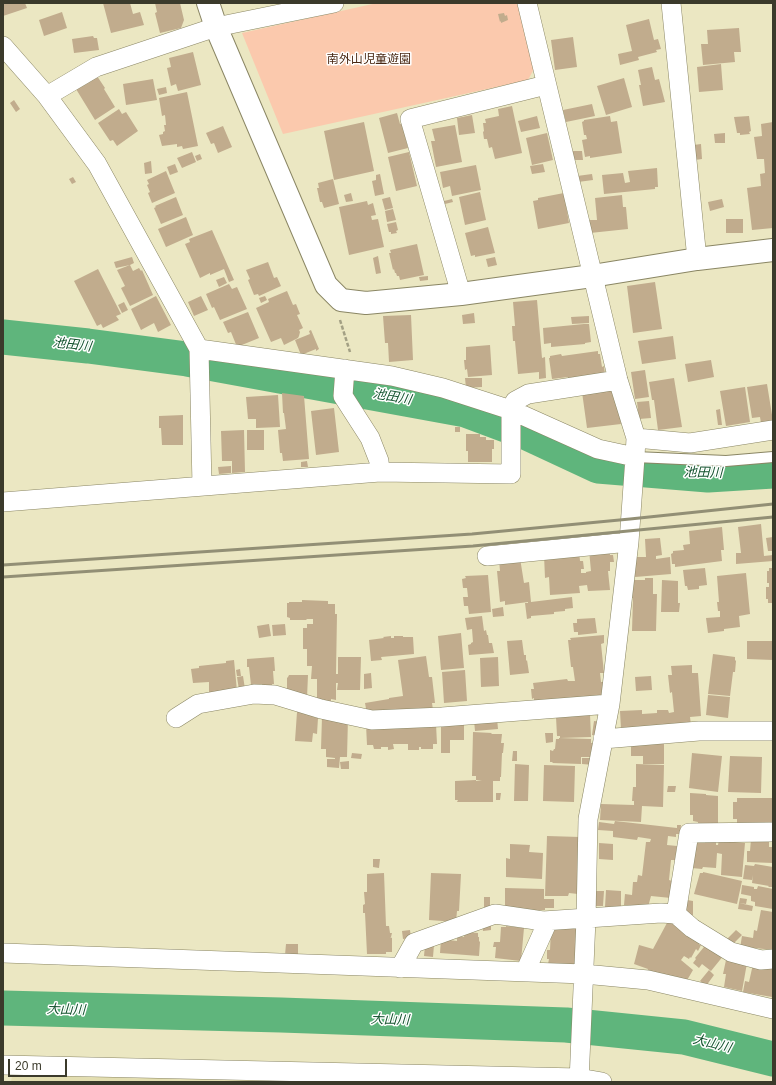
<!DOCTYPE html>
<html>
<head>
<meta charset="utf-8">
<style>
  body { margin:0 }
  #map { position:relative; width:776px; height:1085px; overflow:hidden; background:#ebe7c2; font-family:Arial,sans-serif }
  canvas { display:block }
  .frame { position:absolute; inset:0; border:4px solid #3b3a2b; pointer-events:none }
  .scale { position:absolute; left:8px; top:1059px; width:59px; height:18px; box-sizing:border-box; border:2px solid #3b3a2b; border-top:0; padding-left:5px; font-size:12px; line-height:14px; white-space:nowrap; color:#3b3a2b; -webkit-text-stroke:3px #fff; paint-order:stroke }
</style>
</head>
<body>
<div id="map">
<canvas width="776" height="1085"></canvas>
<div class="frame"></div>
<div class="scale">20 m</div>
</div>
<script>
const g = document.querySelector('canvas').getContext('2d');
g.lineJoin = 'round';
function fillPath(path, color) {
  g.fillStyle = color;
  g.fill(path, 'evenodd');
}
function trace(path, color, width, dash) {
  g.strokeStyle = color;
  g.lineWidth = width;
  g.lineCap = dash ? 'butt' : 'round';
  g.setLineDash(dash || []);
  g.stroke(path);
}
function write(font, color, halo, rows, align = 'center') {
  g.font = font + ' Arial,"Noto Sans JP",sans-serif';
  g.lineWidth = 3;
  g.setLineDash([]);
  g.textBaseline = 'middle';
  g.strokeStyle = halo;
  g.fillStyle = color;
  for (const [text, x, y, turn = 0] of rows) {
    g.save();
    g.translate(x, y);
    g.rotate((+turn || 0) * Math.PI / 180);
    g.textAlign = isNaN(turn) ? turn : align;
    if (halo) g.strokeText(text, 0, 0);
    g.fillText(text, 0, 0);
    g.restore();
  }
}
fillPath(new Path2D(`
  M13,1070L498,1082H11Z`), '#e3deb1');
fillPath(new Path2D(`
  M377,3H519L535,67L528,80L283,134L242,33Z`), '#fbc9ad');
trace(new Path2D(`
  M3,337L88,346L187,359L466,410L525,432L598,466L708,475L773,471
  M3,1008L281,1015L566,1025L684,1037L773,1059`), '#5fb57c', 35);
fillPath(new Path2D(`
  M3,3H25L27,8L3,16Z
  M103,3H130L133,14L140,12L144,25L111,33Z
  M155,3H180L184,20L181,28L160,33L155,13L157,12Z
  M62,12L67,28L44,36L39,20Z
  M504,13L505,16L507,15L508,20L501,23V21L500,22L498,14Z
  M649,19L654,40L658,39L661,49L656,50L657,52L638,57L639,60L620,65L618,54L632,51L626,25Z
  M739,28L741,52H734L735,62L703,65L701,44H708L707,30Z
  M93,36L94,38H97L99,50L74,53L72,39Z
  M573,37L577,67L555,70L551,40Z
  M193,52L201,85L178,91L176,84L171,86L167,68L171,67L169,58Z
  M721,64L723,90L699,92L697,67Z
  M652,67L655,80L659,79L665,102L643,106L639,85H641L638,70Z
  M97,76L105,88L104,89L115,107L95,120L76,89Z
  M624,78L632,107L606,115L597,86Z
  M153,79L157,100L126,105L123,84Z
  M166,87L167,93L159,95L157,89Z
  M187,92L198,146L183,149L182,146L177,147V144L162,146L159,135L163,134V132L165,131L164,125H166L165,115L162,116L159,98Z
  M14,100L20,109L16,112L10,103Z
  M592,104L595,116L566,122L563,110Z
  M512,106L522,153L495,159L492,147L489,148L487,139H484L483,132L484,131L483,123H486L485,119L499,116L498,109Z
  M119,109L122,114L126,112L138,131L117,146L113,140L110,141L98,123Z
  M397,113L400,124L402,123L408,148L388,153L379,118Z
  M472,115L475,133L459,135L457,118Z
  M537,116L540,128L521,132L518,121Z
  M610,116L611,122L617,121L622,153L590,158V156L585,157L582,140L587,139L586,135H584L582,122L584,121V120Z
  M749,116L751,131L749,132L750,134L740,135V133H737L734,117Z
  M364,122L374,171L334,180L324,131Z
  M773,122V228L752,230L747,188L761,186L760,174L765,173L764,159H757L754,137L762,136L761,124Z
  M455,125L462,162L436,167L431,141H435L432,129Z
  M223,126L232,147L218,153L214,143L211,144L206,133Z
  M547,133L553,160L532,165L526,138Z
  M725,133V143H715L714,134Z
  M701,144L702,159L688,161L686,146Z
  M572,151H582L583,160H572Z
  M192,152L196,162L182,168L177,158Z
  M409,152L417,186L396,191L388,157Z
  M200,154L202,159L197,161L195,156Z
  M151,161L152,173L145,174L144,163Z
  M175,164L178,172L170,175L167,167Z
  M543,164L545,172L532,174L530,166Z
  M476,165L481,190L452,196L450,186L443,188L440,172Z
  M657,168L658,187H655V189L604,194L602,175L623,173L625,183L630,182L628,171Z
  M166,171L175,193L152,203L148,193L150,192L147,185L149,184L147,180Z
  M380,174L384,194L375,196L372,181L376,180V175Z
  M592,174L593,180L578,182L577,176Z
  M73,177L76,182L72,184L69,179Z
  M333,179L339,204L324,208L322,202H320L317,188H319L318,183Z
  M480,192L486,220L465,225L459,197Z
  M351,193L353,201L346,202L344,195Z
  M564,193L569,223L538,229L533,201L538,200V198Z
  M622,195L623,207H626L628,229L590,233L588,220H597L595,198Z
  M176,197L183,215L161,224L154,208L156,207L155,206Z
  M390,197L393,208L385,210L382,199Z
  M452,199L453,202L445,204L444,201Z
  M722,199L724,207L710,211L708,202Z
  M367,201L368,205L373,203L376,215L371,216L372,220L378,219L384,247L349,255L339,207Z
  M393,209L396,220L387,222L385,211Z
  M186,217L193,235L166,247L158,229Z
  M726,219H743V233H726Z
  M396,222L398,230L396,231L397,233L391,234V232H389L387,224Z
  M488,227L495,253L475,257V255L471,256L465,233Z
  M212,230L234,280L229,282L224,269L210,275V273L200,278L185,244L190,242L189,239Z
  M417,244L424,275L400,280L399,276H397L396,273H395L394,269L393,270L389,253H391L390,250Z
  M378,256L381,273L376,274L373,258Z
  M132,257L134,263L130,265L133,271L139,268L141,271L142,270L153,295L130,306L121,288L125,286L117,270L130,265L116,268L114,262Z
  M495,257L497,265L488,267L486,259Z
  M268,262L274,278L277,277L281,286L259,296L258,294L254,295L248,280L250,279L246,270Z
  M98,269L121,314L116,316L119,320L103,328L101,324L97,326L74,281Z
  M428,276V280L420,281L419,277Z
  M224,277L227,283L219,287L216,280Z
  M655,282L662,329L633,333L627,286Z
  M229,284L232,289L237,287L247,309L220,320L214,307L212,308L206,294Z
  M287,291L293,305L296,304L300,314L297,315L303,328L299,330L300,332L299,336L298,338L284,345L281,338L271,342L256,308L269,302L268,299Z
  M156,296L171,325L158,332L154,323L141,330L131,309Z
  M201,296L208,310L194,316L188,302Z
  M265,296L267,300L261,303L259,298Z
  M537,300L542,358L545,357L546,378L539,379V372L518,374L515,341H513L512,326H515L513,302Z
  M124,302L128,310L122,313L118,305Z
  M248,312L259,338L237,347L231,332L228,333L223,322Z
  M474,313L475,323L463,324L462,315Z
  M411,315L413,360L389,362L388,343H385L383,316Z
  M589,316V323L572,324L571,317Z
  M584,324H589L591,342L585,343V344L551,347V343L544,344L543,328Z
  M311,330L319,349L316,351V349L301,355L295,340L310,334L309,331Z
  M673,336L676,359L642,364L638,341Z
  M490,345L492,375L468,377L467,369L465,370L464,360H466V347Z
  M598,351V354H600L602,367L604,366L605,375L569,381L568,377L552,379L549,358H550V356L561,354L562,356Z
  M711,360L714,377L688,382L685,364Z
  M645,370L649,397L635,399L631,372Z
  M465,378H482V387L466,388Z
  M674,378L682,427L658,430L654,400H652L649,382Z
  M767,384L773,421L761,423L760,417L752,418L747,387Z
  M745,387L750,422L726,426L720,391Z
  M617,388L621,424L587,428L582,392Z
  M282,393L304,396L309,459L283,461L282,453H280L278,430L286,429L284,413H283Z
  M278,395L280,427L256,428V419H248L246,397Z
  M649,401L651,418L639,419L637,402Z
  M334,408L339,452L316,455L311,411Z
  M720,409L722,425H718L716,410Z
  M183,415V445H162L161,428H159V416Z
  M455,427H460V432H455Z
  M244,430L245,472L232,473V461H222L221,431Z
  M247,430H264V450H247Z
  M466,434H480V437H486V440H494V449H492V462H468V451H466Z
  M307,461L308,467H301V462Z
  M231,466V473L219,474L218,467Z
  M761,524L764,556L773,555V561L736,564V553H741L738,527Z
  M722,527L724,550H721L722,561L675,567V564H672L671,554L673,553V551L684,550L683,545L690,544L689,531Z
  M773,537V551H768L766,538Z
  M660,538L662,555L656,556V559L670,557L671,574L635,577L633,557H646L645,539Z
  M610,549V555H613L614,562H610V571H608L610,590L588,591L587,585L579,586L580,593L550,595L549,577L545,578L544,555L579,550L580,561H583L584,569H581V573H586V572L591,571L589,550Z
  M520,558L524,583L529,582L531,602L572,597L573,608L565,609V611L554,612V614L531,616V618L527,619L525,603H528V602L505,605V601L500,602L497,571H500L499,560Z
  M705,568L707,585L699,586V589L688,590L687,586H685L683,570Z
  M769,568H773V603H768V599H766V587H769V583H767V571H769Z
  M746,573L750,614L739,616L740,627L724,629V631L708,633L706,618L720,617V611H718L717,602H719L717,576Z
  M488,575L491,612L469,614L468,606H464L463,597H468L467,588H463L462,579L466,578L465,576Z
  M645,578H653V594H657L656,631H632L633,598H630V580H645Z
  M662,580L678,581V603H680L679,612H661Z
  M302,600L328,601V604H335V614H337L336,674H338V657H361L360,690H337L338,683H336V700L331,699V705L317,703V679H311L312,666H307V649H303V628H307V624H313V619H307L306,620H290V618L287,617V603H289V602H302Z
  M503,607L504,616L493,617L492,609Z
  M482,616L484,631L486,630L487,635H488L489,643H492L494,653L469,655L468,645L471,644V643L473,642L472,629L467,630L465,618Z
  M595,618L597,633L578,635V632H574L573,623H577V619Z
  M269,624L271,636L259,638L257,626Z
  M285,624L286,635L273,636L272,625Z
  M461,633L464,668L441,670L438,636Z
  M604,635V643L601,644L604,673H600L601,682H603L605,696L534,702V698L532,699L531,689H534L533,683L567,679L568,681H575L573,667H571L568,640H571L570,638Z
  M391,636V638H394V636H403V637H413L414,654L381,657L382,660L371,661L369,640L384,638L383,637Z
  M522,640L524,655H526V661L527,660L529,673L510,675L507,641Z
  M747,641H773V660L747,659Z
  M713,654L735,657V660L736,661L735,672H733L730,696L708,694Z
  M426,656L429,677H432L435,703H432L433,710L367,714L365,703L389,699V698L403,696L398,660Z
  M274,657L275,671H273L274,684H272V687L262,686V684L251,685L249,667H247V659Z
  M498,657L499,686L481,687L480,658Z
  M234,660L237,691L209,694V682L193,683L191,669L199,668V666L226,663V661Z
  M692,665V673H698L701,716L690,717L691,725L621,729L620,711L642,710V714L657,713V710H668L669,713L674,712L672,692L670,693L668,675H672L671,666Z
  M240,669L241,676H237L236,670Z
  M465,670L467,701L444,703L442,672Z
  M371,673L372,688L364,689V674Z
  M289,675H308L307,698L287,693V678L288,677Z
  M243,676L245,689L239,690L237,677Z
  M651,676L652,690L636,691L635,677Z
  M708,695L730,697L728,718L706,715Z
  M297,712L314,713V717L318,718L317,734L313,733L312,742L295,741Z
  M590,714L591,737L560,738V736H557L556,717Z
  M322,717L348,718L347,757H340L339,768L327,767V759H335V758L326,757V749H321Z
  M497,718L498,729L475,731L474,720Z
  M594,721L601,722L599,736L592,735Z
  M436,724L437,744H433V749H421V747H419V750H408V744H393L394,749L388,750V747H381V749H374L373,745H367L366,725Z
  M441,724H464V740H450V753H441Z
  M473,732L492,733L491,734H502L501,743H504L503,753H502L501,777H500V781H493V802H457L458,800H455V781L476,780V781H482L476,780V776H472Z
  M545,733H553V742L546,743Z
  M559,738L591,739V743H593V752H591L590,757H581V764L552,763L553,762H550V750L553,751L554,749H555L556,739H559Z
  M664,742V764H643V756H631V744Z
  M513,751H517V761H512Z
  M352,753L362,754L361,759L351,758Z
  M692,753L722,756L718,792L689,788Z
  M730,756L762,757L761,793L728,792Z
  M582,758H594V765L582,764Z
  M349,761V769H341L340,762Z
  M515,764L529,765L528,801H514Z
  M636,764L664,765L663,807L642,806L641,822L600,820L601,804L634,805V801H632L633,787H636Z
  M544,765L575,766L574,802L543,801Z
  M668,786H676L675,792H667Z
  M496,793H501L500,800H496Z
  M690,793L706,794V795L718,796V823H698V822L693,821V815H690Z
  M737,798H773V822H765L766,823H737V819H733V802H737Z
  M615,821L677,828V825H681L680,834H676V837L668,836L667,845L677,846L675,860H671L669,880L672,881L671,898L651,896L648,907L624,905L625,894L632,895L633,882H637L638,875L642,876L646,842H650L651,839L638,837L637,840L613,837V831L598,830L599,822L614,824Z
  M547,836L580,837L578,894L569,893L568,896H545Z
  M705,838L716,839V845H718L719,839L724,841L745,843L742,877L721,875L722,854L717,853L716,868L703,867L702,869L692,868L696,843H705Z
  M751,839L769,840V847H773V863L747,862V851H750Z
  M599,843L613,844V860L599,859Z
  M510,844L530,845L529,852L543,853L542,879L506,877V858L510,859Z
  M373,859H380L379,868L373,867Z
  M755,864L773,867V887H768L769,886L752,883L753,875L752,880L743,879L745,865L754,866Z
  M703,872L742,881L737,904L694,894L700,873H703Z
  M384,873L386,926H389L390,933H392L391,937H390L392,938V952H386V954H367L365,913H363V905L365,904L364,892H367V874Z
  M431,873L461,874L459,911H457L456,922L429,920Z
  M742,885L754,887V889H757L758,886L773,889V909L755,906V902L751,901V896L741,894Z
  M505,888L544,889V899H554V908H545V910H540L539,912L505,908Z
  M606,890L621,891V907H605Z
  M596,891H604L603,906H595Z
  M484,897H490V910H484Z
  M740,898L747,899L746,904L739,903Z
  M687,900L693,901V915H686Z
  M739,903L753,906L752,911L738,909Z
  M761,910L773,912V950L755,948V951L740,948L742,936L753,938L754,930L757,931Z
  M668,921L672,924L673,922L702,939L699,945H701L698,951L696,949L691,958L690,957L689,959L684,956L681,960L693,970L686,982L646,975L648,969L634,964L639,945L653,949Z
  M491,924V930L483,931L482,925Z
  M506,926L524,928L521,961L495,958L496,947H493L494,942H500L501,927H506Z
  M577,926L576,965L548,964L549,959H547V950H550L551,929Z
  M410,930L411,938L403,939L402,931Z
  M736,930L742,935L731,946L726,940Z
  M465,932L478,933V937H479V941L480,942L479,956L440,953L441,939L457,941V936L464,937Z
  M708,942L724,955L711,971L702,964L699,968L693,963L696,959L695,958Z
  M286,944H298V956L285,955Z
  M425,945H434L433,957L424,956Z
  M726,960L747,963L742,991L724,987L726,974H723Z
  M753,964L773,968V1000H771L772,997L743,992L745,981L749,982Z
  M709,970L714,975L706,986L700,981Z`), '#c1ac8d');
const lane = new Path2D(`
  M635,457L726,461L773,457`);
const street = new Path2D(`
  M527,3L618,380L636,438L635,457L629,542L610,704L588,819L586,919L579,1082
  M671,3L697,259
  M3,46L47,96L97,164L199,349L202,486
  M47,96L96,67L216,27L334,3
  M461,294L410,119L546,85
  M199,349L392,376L443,388L511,410L598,449L635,457
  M345,369L343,396L370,438L379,461L380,472
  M636,438L690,443L773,430
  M3,502L380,472L511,474V410L515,401L528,394L618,380
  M487,556L629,542
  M176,718L198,704L254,694L275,695L321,709L372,720L442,717L610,704
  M603,739L699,731H773
  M676,914L689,833L773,832
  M3,953L584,974L648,980L773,1009
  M400,968L414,943L495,914L543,921L661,913L676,914L692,928L731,952L761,960L773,959
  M525,972L548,921
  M3,1065L579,1078L602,1082`);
const secondary = new Path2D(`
  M208,3L216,27L326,285L341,300L366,303L461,294L592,276L697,259L773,250`);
trace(lane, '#8a8664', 12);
trace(street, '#8a8664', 20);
trace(secondary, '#8a8664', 24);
trace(new Path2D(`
  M340,320L350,352`), '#a3a084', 2.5, [4, 2]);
trace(lane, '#fff', 10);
trace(street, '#fff', 19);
trace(secondary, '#fff', 22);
trace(new Path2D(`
  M3,565L472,534L630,519L773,504
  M3,577L473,546L773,517`), '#928f75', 3);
write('12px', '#492813', '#fff', [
  ["南外山児童遊園",369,60]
]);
write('italic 13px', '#12522d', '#fff', [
  ["池田川",72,345,7],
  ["池田川",392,397,10],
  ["池田川",703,473,1],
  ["大山川",66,1010,2],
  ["大山川",390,1020,2],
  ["大山川",712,1044,14]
]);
</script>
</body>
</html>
